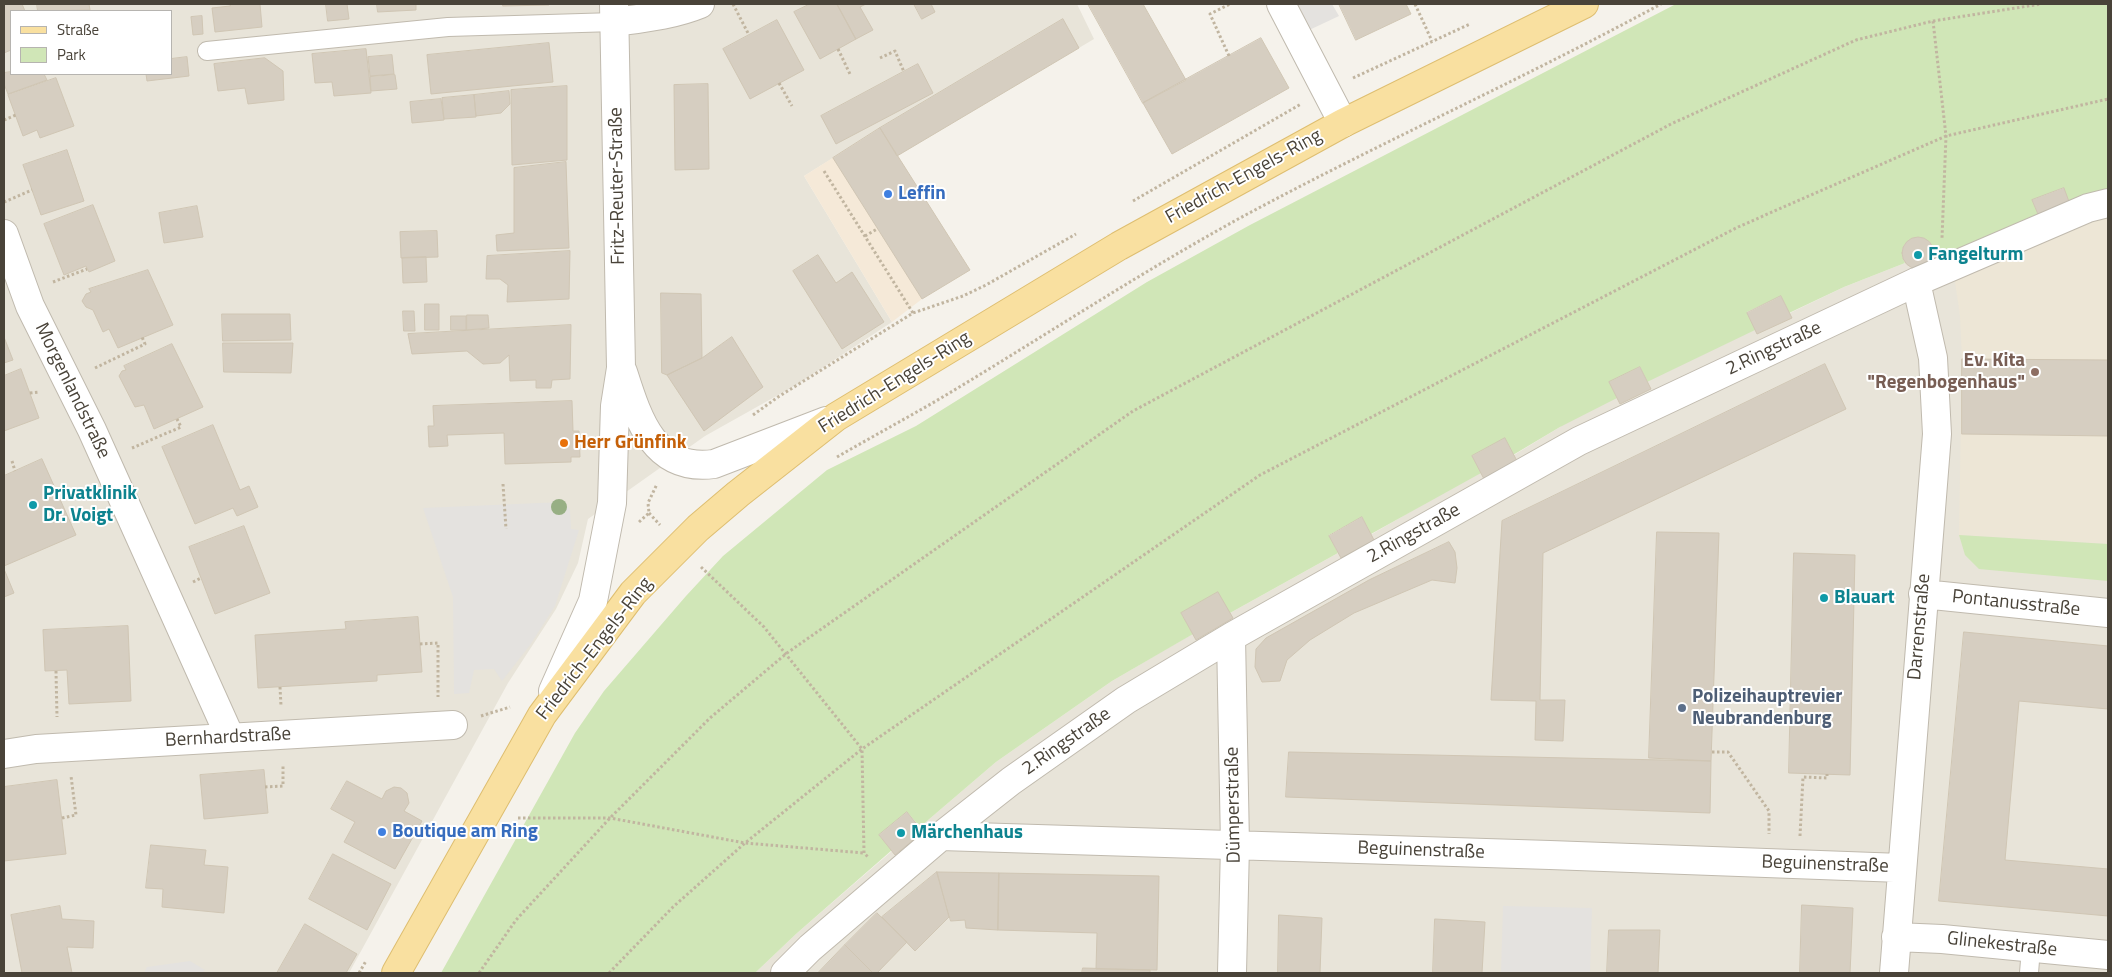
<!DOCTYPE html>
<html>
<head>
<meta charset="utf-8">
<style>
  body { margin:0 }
  #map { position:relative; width:2112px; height:977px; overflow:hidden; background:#f5f2eb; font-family:"Titillium Web",sans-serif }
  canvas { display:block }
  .frame { position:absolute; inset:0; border:5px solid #494339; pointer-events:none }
  .legend { position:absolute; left:10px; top:10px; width:162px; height:65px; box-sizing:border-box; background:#fff; border:1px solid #b6b4b0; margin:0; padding:6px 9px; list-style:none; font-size:15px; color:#494339 }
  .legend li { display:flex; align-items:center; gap:10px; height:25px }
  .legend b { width:25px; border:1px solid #b6b4b0 }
</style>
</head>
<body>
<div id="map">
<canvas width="2112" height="977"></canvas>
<div class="frame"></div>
<ul class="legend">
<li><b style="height:6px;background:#f9e0a0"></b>Straße</li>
<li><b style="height:14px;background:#d0e6b7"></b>Park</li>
</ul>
</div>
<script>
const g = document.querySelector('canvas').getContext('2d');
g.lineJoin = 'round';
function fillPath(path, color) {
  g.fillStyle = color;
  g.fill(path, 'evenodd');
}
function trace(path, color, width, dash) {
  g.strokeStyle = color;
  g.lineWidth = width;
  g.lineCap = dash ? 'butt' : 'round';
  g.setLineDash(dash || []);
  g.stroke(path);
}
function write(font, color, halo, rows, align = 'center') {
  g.font = font + ' "Titillium Web",sans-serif';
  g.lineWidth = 4;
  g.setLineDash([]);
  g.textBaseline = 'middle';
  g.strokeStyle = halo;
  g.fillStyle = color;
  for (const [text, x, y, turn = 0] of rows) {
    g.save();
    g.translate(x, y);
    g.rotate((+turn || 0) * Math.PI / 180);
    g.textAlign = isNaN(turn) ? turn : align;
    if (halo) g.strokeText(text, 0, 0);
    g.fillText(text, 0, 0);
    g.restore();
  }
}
fillPath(new Path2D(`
  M4,4H1077L1094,39L897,156L833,158L804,176L892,322L796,385L705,436L588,519L578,563L556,609L508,683L349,973H4ZM11,11H171V74H11Z
  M2064,188L2108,192V973H755L796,934L892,851L879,835L907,812L920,827L996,762L1112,681L1192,634L1181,613H1230L1338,553L1329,536L1362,517L1372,534L1424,504L1472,456L1505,438L1514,455L1560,427L1609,382L1640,367L1647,382L1747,313L1781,296L1790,313L1844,287L1905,263L1902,252L1903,247L1906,242L1915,237L1926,239L1930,243L1933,247L1934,257L2039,216L2032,200Z`), '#e8e4d9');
fillPath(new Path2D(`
  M880,128L970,270L922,299L892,322L804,176Z`), '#f5e9d8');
fillPath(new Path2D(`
  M2108,214V544L1959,535L1962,359L1960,316L1954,275Z`), '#ede6d6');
fillPath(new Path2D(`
  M1676,4H2108V192L2070,205L2063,188L2033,200L2039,216L1934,258C1937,227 1891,234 1905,263L1844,287L1789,313L1781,296L1747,312L1755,330L1647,382L1640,367L1610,382L1617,398L1560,427L1513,455L1505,439L1472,456L1481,473L1371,534L1362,517L1329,535L1338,553L1230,613H1181L1193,634L1112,681L996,762L920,827L907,812L879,835L892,850L796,934L755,973H441L575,733L604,691L686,596L723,556L827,470L916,426L1147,282L1250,225Z
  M1959,535L2108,544V581L1979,569L1965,555Z`), '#d0e6b7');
fillPath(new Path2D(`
  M1291,4H1332L1339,16L1305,32Z
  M563,502L570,509L571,529L579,530L555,606L530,645L502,681L494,669L474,670L469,693L454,694L453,597L423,508Z
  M1503,906L1592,908L1590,973H1501Z
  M190,961L205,970L202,973H144L147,967Z`), '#e4e2df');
const building = new Path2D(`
  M4,4H22L25,11H11V50L4,53Z
  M37,4H89L90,10L38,11Z
  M230,4H260L262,27L215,32L212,8L230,6Z
  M326,4H347L349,19L328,21Z
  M377,4H416V10L378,12Z
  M503,4H549V5L503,6Z
  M810,4H837L856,39L820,59L794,12Z
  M837,4H866L860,7L873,30L856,39Z
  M914,4H931L935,12L922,19Z
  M1088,4H1143L1186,80L1143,103Z
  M1339,4H1406L1411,14L1356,40Z
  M202,16L203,34L193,35L191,17Z
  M1063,19L1079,48L897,156L880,128Z
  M777,20L804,70L750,99L723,49Z
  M1261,38L1289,88L1172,154L1143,103Z
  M549,43L553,82L431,94L427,55Z
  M366,49L371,93L334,96L332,82L315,83L312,54Z
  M392,55L394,74L370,76L368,57Z
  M187,57L189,76L147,81L146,74H171V59Z
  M265,58L283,71L284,100L248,104L245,88L218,91L214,64Z
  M918,64L933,93L836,144L821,116Z
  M11,72V74H44L47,80L8,94L4,84V73Z
  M395,75L397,89L371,91L370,77Z
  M56,78L74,126L40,138L37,130L23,136L8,95Z
  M708,84L709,169L675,170L674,85Z
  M567,86V160L512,165L511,90Z
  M509,91L510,104L501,113L476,116L474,95Z
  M474,95L476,117L444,119L442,98Z
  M441,99L444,120L412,123L410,102Z
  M880,128L970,270L922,299L833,158Z
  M67,150L84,201L41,215L23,165Z
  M566,162L569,248L497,251L496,235L514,233V168Z
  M2064,188L2071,207L2040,219L2032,200Z
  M93,205L115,261L89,272L86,266L64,275L44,224Z
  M197,206L203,237L164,243L159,213Z
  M437,231L438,257L401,258L400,232Z
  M1902 253a16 16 0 1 1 32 0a16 16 0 1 1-32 0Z
  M570,251L569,299L507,302L508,285L500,279H486L487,256Z
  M818,255L836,283L852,272L884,322L842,349L793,271Z
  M426,257L427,282L403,283L402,258Z
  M148,270L173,325L118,348L109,329L103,332L93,310L86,307L82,301L86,294L91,292L89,289Z
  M661,293L701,294L702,358L667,375L662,373Z
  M1781,296L1792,318L1757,334L1747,313Z
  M425,304H439V330H425Z
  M403,311H414L415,331H404Z
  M222,314H290L291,340L223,341Z
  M467,315H488L489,328L467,330Z
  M451,316H466V330H451Z
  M571,325L570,379L552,380L551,388H536V380L510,381L509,355L500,363L483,364L467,351L412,354L408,334Z
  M4,337L13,360L4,363Z
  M732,337L763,387L704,431L667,375L702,358Z
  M223,343H293L291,373L224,372Z
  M172,344L203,407L154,429L144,405L135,407L119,376L122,371L126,370L124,366Z
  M1962,359L2108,360V436L1962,434Z
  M1825,364L1846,409L1543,553L1540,700H1565L1563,741L1535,740L1536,701L1491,700L1502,521Z
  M1640,367L1651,389L1620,404L1609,382Z
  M21,369L39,418L4,431V376Z
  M572,401L573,431H579L580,457H571V462L505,464L504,433L447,435L448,446L429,447L428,426H434L433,406Z
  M213,425L240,490L249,486L258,507L237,516L233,508L195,524L162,447Z
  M1505,438L1517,461L1484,479L1472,456Z
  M42,459L76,535L4,566V476Z
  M1362,517L1374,540L1341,558L1329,536Z
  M244,526L270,593L215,614L189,547Z
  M1657,532L1719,533L1711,761L1649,758Z
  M1449,542L1455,552L1457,568L1455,583L1432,580L1354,613L1310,640L1287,660L1280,681L1262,682L1255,667L1256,649L1266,638L1369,580Z
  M1794,553L1855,555L1850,775L1789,773Z
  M4,569L14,593L4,597Z
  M1218,592L1233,618L1196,640L1181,613Z
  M418,617L422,672L377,675V681L258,688L255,635L346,629L345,622Z
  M128,626L131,701L69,704L67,670L45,671L43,630Z
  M1964,632L2108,646V709L2019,701L2005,860L2108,869V916L1939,901Z
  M1289,752L1711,761L1710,813L1286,797Z
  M264,770L268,813L204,819L200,775Z
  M57,780L66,854L4,861V787Z
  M347,781L382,799L386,791L394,787L401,788L407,793L409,803L404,811L422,821L395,869L344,842L355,822L331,809Z
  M907,812L923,832L895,855L879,835Z
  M151,845L206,850L204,865L228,867L224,913L162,907L163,889L146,888Z
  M333,854L391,884L367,930L309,899Z
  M937,872L999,873L998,930L966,928L965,920L951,921Z
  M937,872L949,917L915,951L882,917Z
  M999,873L1159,876L1157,970L1096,969L1097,933L998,930Z
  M1802,905L1853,908L1850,973H1800Z
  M60,906L62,919L94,921L93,948L67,947L72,973H22L11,915Z
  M877,913L907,942L877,973H873L845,945Z
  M1279,915L1322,918L1320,973H1278Z
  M1435,919L1485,922L1482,973H1433Z
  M305,924L357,954L346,973H277Z
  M1609,930H1660L1658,973H1607Z
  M845,945L873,973H818Z
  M1083,968L1150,970V973H1082Z`);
fillPath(building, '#d6cec1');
trace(building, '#d0c6b4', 1);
const lane = new Path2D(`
  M207,51L448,27L615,22
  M2029,973L2031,948`);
const street = new Path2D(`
  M1281,4L1343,123
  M615,22C644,18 673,15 700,4
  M4,234L30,306L92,430L230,737
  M623,372C638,419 654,472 714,464L826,421
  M1923,594L2108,613
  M1231,637L1235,845L1232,973
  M553,691L593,601L612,503L615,406L621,368L614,4
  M4,754L36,749L453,725
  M941,836L1550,855L1901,868
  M1896,937L1942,939L2108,955
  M785,973L810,948L941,836L1011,781L1126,700L1231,637L1579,441L1916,282L2088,208L2108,203
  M1894,973L1937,434L1933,358L1916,282`);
const primary = new Path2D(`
  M396,973L542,715L633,593L698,528L738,494L836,417L1119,246L1343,123L1584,4`);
trace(lane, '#c0baae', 20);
trace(street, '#c0baae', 30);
trace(primary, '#debe70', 30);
trace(new Path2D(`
  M733,4L749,35
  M1415,4L1432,41
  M1933,21L1946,136L1942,238
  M838,49L850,74
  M1229,56L1210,14L1230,4
  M880,58L895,51L904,72
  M1353,78L1470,24
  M779,83L792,106
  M4,120L16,115
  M824,171L913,313
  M1133,201L1301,104
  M4,202L32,190
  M865,236L877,229
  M53,282L87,269
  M95,368L145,344L142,337
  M30,393L39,392
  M753,415L778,397L913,313L963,296L986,285L1076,234
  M132,448L181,427L177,419
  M837,457C870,438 903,420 936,401C1037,341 1136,275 1240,218C1379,143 1523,79 1661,4
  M12,461L15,471
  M503,484L506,529
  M649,513L660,525
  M639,522L649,513L648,503L657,484
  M701,567L764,627L862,749L864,853L869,858
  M193,582L201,578
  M420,644L438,643V697
  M56,671L57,717
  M280,687L281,706
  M481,716L510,707
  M1712,752H1728L1769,811V834
  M265,787L283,786V765
  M62,818L76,815L71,776
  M518,818H610L745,843L864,853
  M1800,836L1803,777L1827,778V774
  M359,973L366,961
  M479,973L516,920L610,818L710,718L787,653L1133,411L1671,124L1856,40L1933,21L2041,4
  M609,973L673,907L745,843L862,749L1260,475L1738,227L1946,136L2108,99`), '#c1b5a0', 3, [2.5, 2.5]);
trace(lane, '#fff', 18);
trace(street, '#fff', 28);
trace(primary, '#f9e0a0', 28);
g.fillStyle = '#97af84';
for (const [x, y] of [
  [559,507]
]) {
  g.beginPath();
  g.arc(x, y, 8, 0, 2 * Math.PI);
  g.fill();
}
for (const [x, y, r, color] of [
  [888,194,5,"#3f7fe0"],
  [1918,255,5,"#0f9aa8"],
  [2035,372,5,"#8d6e63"],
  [564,443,5,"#e8710a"],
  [33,505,5,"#0f9aa8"],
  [1824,598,5,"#0f9aa8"],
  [1682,708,5,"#5c6f8a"],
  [382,832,5,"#3f7fe0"],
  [901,833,5,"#0f9aa8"]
]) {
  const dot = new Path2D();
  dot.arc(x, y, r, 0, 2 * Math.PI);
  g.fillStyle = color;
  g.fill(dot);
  trace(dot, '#fff', 2);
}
write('19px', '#494339', '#fff', [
  ["Friedrich-Engels-Ring",1244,177,-29],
  ["Fritz-Reuter-Straße",618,186,-91],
  ["2.Ringstraße",1774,349,-25],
  ["Friedrich-Engels-Ring",895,383,-32],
  ["Morgenlandstraße",72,391,64],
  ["2.Ringstraße",1414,534,-29],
  ["Pontanusstraße",2016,604,6],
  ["Darrenstraße",1920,627,-85],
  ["Friedrich-Engels-Ring",595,649,-52],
  ["Bernhardstraße",228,738,-3],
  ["2.Ringstraße",1067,742,-35],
  ["Dümperstraße",1234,805,-91],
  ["Beguinenstraße",1421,851,2],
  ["Beguinenstraße",1825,865,2],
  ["Glinekestraße",2002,945,6]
]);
write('bold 19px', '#366cbe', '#fff', [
  ["Leffin",898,194],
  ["Boutique am Ring",392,832]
], 'left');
write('bold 19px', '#0d838f', '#fff', [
  ["Fangelturm",1928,255],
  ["Privatklinik",43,494],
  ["Dr. Voigt",43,516],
  ["Blauart",1834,598],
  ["Märchenhaus",911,833]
], 'left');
write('bold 19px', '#785e54', '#fff', [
  ["Ev. Kita",2025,361],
  ["\"Regenbogenhaus\"",2025,383]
], 'right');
write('bold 19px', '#c56008', '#fff', [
  ["Herr Grünfink",574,443]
], 'left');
write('bold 19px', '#4e5e75', '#fff', [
  ["Polizeihauptrevier",1692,697],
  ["Neubrandenburg",1692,719]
], 'left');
</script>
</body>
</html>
